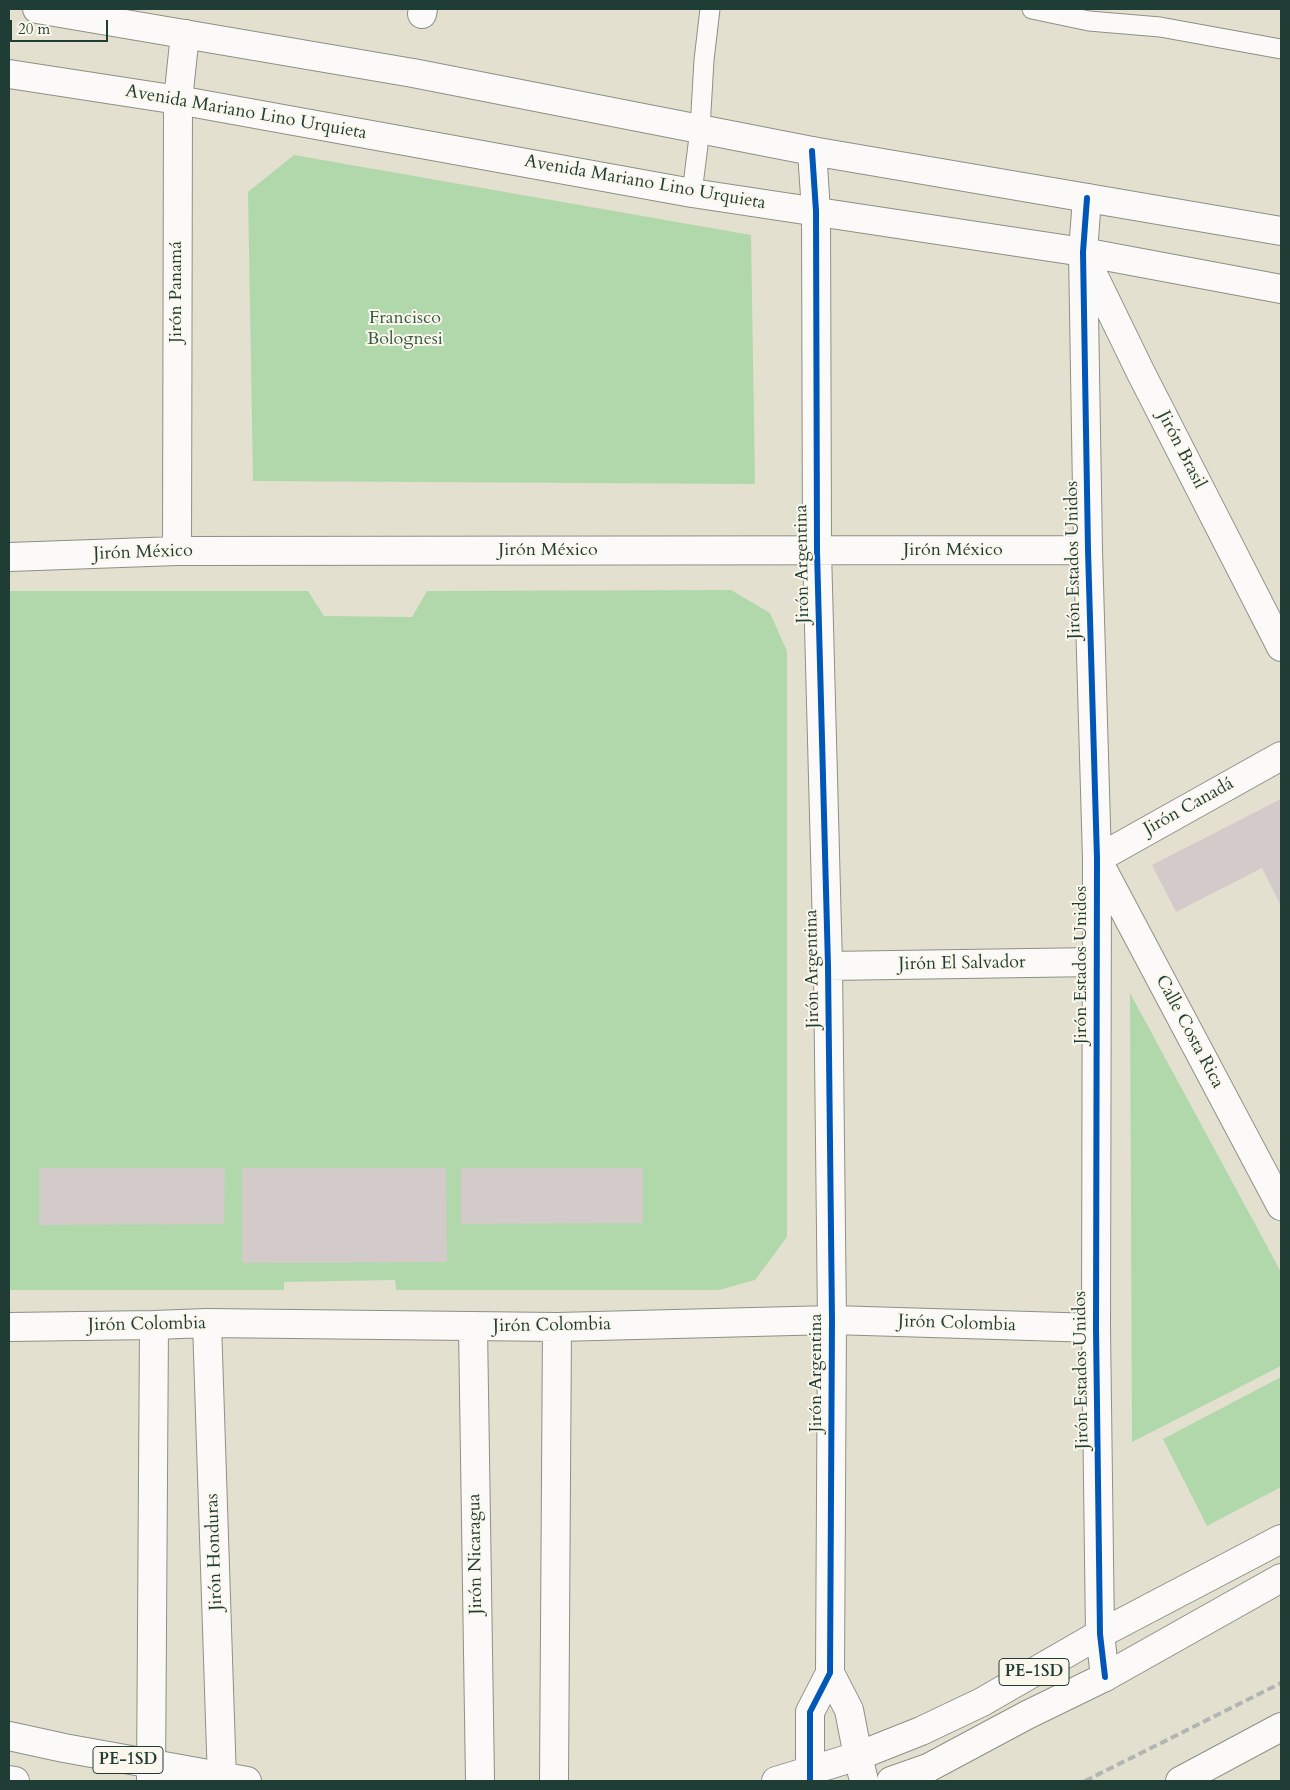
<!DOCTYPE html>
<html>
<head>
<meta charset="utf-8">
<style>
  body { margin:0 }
  #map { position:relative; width:1290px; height:1790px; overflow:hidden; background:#e4e0cf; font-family:Cardo,serif }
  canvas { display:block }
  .frame { position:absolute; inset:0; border:10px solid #1f3d34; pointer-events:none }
  .scale { position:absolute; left:10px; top:20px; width:98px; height:22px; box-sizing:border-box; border:2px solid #1f3d34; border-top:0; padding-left:6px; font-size:15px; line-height:18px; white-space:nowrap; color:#1f3d34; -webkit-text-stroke:4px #fbf7ec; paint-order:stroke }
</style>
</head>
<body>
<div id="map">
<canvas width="1290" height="1790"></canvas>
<div class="frame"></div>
<div class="scale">20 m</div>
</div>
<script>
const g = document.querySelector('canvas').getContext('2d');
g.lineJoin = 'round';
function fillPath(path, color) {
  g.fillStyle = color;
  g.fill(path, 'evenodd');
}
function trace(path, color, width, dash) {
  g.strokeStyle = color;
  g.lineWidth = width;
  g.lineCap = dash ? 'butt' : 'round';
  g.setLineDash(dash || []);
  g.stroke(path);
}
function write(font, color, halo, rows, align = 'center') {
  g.font = font + ' Cardo,serif';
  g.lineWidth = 4;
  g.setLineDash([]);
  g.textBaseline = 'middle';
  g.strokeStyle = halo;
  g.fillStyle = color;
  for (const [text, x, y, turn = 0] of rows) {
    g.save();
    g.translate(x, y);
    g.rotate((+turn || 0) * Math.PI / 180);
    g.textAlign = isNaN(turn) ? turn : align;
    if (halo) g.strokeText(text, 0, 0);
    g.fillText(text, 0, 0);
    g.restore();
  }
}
fillPath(new Path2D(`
  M294,155L751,235L755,484L253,481L248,192Z
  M731,590L770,613L787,651V1237L755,1280L719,1290H396L395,1280L284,1282V1290H9V591H308L324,616L412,617L427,591Z
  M1130,993L1281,1272V1366L1132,1442Z
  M1281,1377V1487L1207,1526L1163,1439Z`), '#b1d8ab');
fillPath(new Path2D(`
  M1281,799V906L1262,868L1176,912L1152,865Z
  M39,1168H225L224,1224L39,1225Z
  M242,1168H446L447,1262L242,1263Z
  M461,1168H643V1223L461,1224Z`), '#d3caca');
const lane = new Path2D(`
  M1032,9L1089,21L1160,27L1281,49
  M692,193L700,129L704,60L710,9`);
const street = new Path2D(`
  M422,14L423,9
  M1087,198L1083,252L1088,550L1097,859L1096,1328L1100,1634L1105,1677
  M1086,260L1141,373L1281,647
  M177,551L178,100L185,34
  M9,557L177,551L1088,550
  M1281,756L1097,859L1281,1206
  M828,966L1096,962
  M207,1323L222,1781
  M9,1327L154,1325L207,1323L557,1327L832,1320L1096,1328
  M473,1327L480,1781
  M830,1673L849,1710L858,1756L864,1781
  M151,1781L154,1325
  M554,1781L557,1327
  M810,1781V1712L830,1673L832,1320L828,966L817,551L816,211L812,151
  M1180,1781L1281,1727`);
const secondary = new Path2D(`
  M37,9L413,73L812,151L1281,231
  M9,74L178,100L692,193L1083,252L1281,289`);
const highway = new Path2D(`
  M9,1736L64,1748L247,1781
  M9,1780L15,1781
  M776,1781L858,1756L921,1731L982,1702L1100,1634L1281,1539
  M891,1781L928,1768L1027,1715L1105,1677L1281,1578`);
trace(lane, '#8d9086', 21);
trace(street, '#8d9086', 30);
trace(secondary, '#8d9086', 30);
trace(highway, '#8d9086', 30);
trace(lane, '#fbfaf8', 19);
trace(street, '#fbfaf8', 28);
trace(secondary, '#fbfaf8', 28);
trace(highway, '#fbfaf8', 28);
trace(new Path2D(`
  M1085,1781L1281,1683`), '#b2b5b1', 4, [8, 4]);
trace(new Path2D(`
  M1087,198L1083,252L1088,550L1097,859L1096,1328L1100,1634L1105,1677
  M810,1781V1712L830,1673L832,1320L828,966L817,551L816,211L812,151`), '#0057b8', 6);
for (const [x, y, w] of [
  [1034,1672,70],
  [128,1760,70]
]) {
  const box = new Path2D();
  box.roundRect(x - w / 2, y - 13.5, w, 27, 4);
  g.fillStyle = '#fbf7ec';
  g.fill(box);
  trace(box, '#1f3d34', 1);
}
write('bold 16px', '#1f3d34', null, [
  ["PE-1SD",1034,1672],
  ["PE-1SD",128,1760]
]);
write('18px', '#1f3d34', '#fbf7ec', [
  ["Avenida Mariano Lino Urquieta",246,113,10],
  ["Avenida Mariano Lino Urquieta",645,183,10],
  ["Jirón Panamá",177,292,-90],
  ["Jirón Brasil",1181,450,63],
  ["Jirón México",548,551],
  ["Jirón México",953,551],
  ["Jirón México",143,553,-2],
  ["Jirón Estados Unidos",1074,560,-91],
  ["Jirón Argentina",803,564,-91],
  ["Jirón Canadá",1189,807,-29],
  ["Jirón El Salvador",962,964,-1],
  ["Jirón Estados Unidos",1082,965,-90],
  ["Jirón Argentina",813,969,-91],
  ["Calle Costa Rica",1189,1032,62],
  ["Jirón Colombia",957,1324,2],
  ["Jirón Colombia",147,1325,-1],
  ["Jirón Colombia",552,1326,-1],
  ["Jirón Estados Unidos",1082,1370,-91],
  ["Jirón Argentina",817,1373,-90],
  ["Jirón Honduras",215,1552,-92],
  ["Jirón Nicaragua",476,1554,-91]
]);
write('18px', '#345b46', '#fbf7ec', [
  ["Francisco",405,319],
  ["Bolognesi",405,340]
]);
</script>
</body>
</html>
